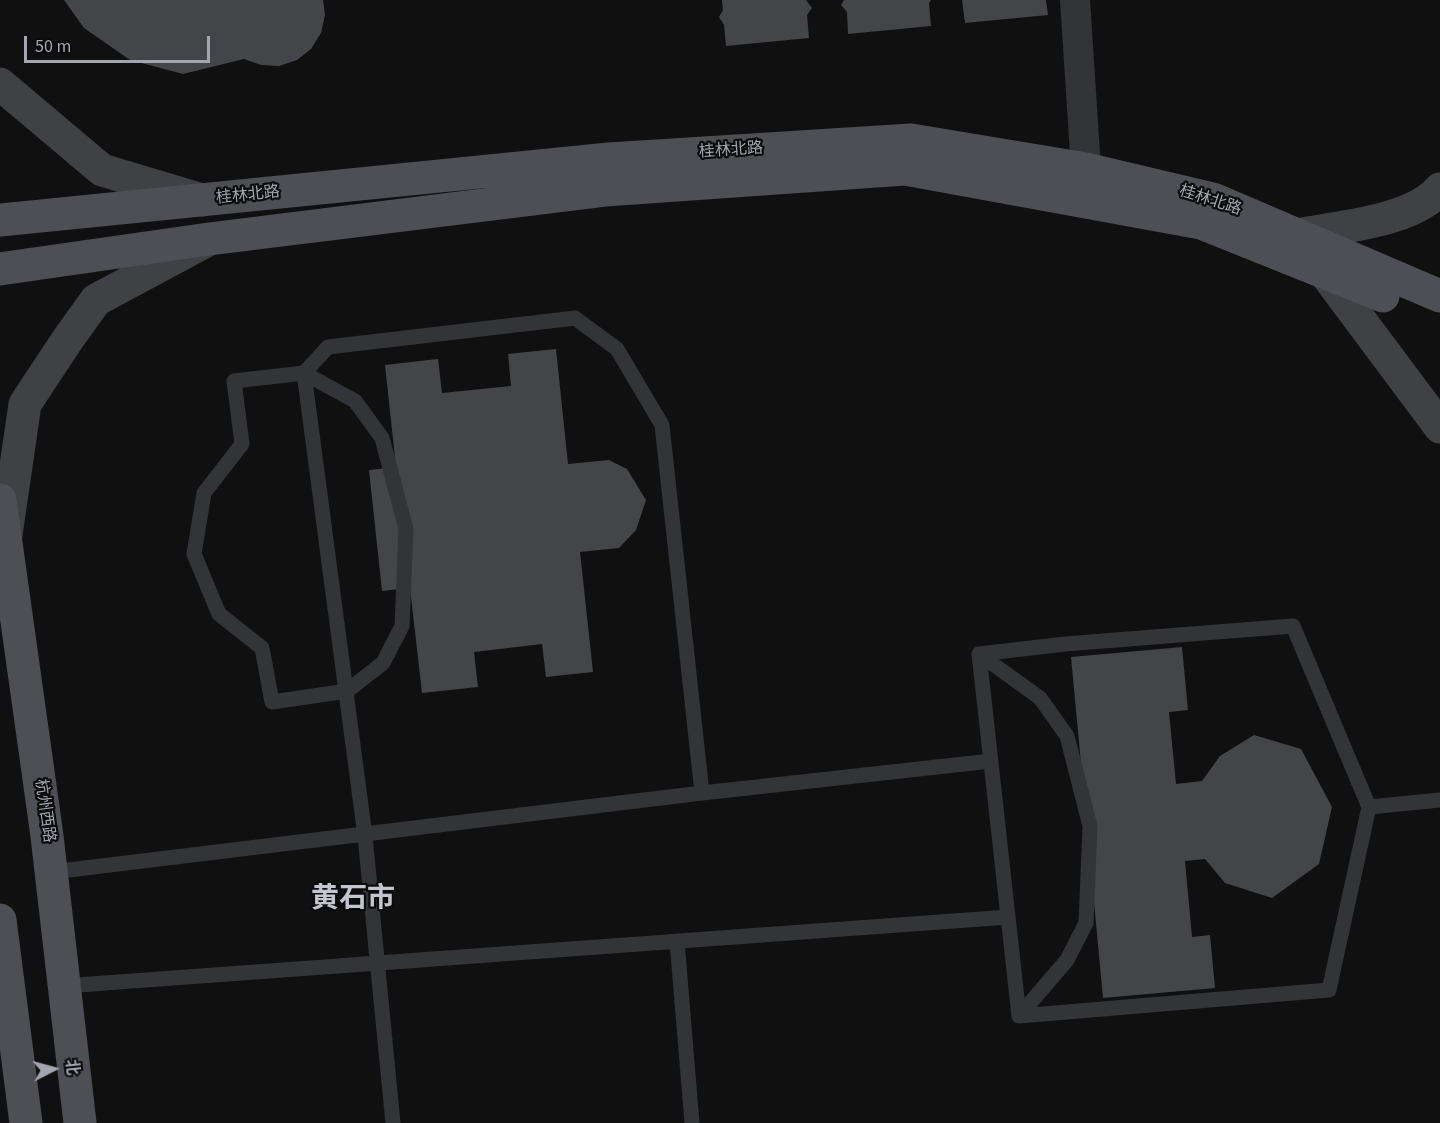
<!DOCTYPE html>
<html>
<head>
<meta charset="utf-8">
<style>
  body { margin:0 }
  #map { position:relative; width:1440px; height:1123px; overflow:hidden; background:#101011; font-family:"Source Sans 3","Noto Sans SC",sans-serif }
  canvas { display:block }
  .north { position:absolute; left:24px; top:1039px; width:60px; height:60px; -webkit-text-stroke:4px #0b0b0c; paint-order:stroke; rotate:84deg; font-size:16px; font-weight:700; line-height:24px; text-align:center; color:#a3a6b0 }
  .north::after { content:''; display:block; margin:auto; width:21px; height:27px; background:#a3a6b0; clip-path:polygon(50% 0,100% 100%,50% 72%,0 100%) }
  .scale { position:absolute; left:24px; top:36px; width:186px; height:27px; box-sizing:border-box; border:3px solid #a3a6b0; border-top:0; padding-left:8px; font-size:18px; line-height:21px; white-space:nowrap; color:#a3a6b0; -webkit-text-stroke:4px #0b0b0c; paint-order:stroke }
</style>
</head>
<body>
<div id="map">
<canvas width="1440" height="1123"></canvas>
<div class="north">北</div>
<div class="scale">50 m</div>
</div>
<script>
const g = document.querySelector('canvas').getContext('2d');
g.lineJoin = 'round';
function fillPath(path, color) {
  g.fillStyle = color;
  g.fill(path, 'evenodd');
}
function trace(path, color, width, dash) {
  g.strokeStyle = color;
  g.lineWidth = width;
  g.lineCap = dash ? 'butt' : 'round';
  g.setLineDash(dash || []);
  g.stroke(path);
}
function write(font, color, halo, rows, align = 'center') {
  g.font = font + ' "Source Sans 3","Noto Sans SC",sans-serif';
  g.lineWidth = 4.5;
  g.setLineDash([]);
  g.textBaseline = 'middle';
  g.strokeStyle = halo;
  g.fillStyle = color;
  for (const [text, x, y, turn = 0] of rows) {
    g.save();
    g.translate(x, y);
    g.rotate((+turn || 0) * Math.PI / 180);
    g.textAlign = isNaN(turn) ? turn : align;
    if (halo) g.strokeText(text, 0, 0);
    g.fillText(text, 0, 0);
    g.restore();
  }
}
fillPath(new Path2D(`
  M64,0H323L325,15L321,33L311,49L297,60L279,66L261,65L244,59L183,74L130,60L84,28Z
  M722,0H806L812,8L807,15L809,38L726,46L724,25L719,17L723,10Z
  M844,0H931L929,3L931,26L848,34L847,12L841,5Z
  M962,0H1046L1048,15L965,23Z
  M556,349L568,464L609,460L627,469L646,500L636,530L619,548L580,552L593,672L546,677L542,644L474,652L478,687L422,693L410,588L382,591L369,470L396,467L385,365L438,359L442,393L511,386L508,354Z
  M1182,647L1188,710L1169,712L1176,784L1202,781L1220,756L1254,735L1301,749L1332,807L1319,864L1272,898L1225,883L1205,859L1185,861L1192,937L1210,935L1215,988L1103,998L1071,657Z`), '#444549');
trace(new Path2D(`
  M304,373L355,401L382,438L406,529L402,626L383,663L347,691L272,702L262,648L219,614L194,554L204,493L242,444L234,381Z
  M304,373L365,836L393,1123
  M979,654L1065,644L1293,626L1369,807L1440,800
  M979,654L1040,698L1067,736L1090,826L1086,923L1067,960L1019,1016
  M979,654L1019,1016
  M702,793L991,761
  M52,872L702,793L662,425L617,349L575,318L328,347L304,373
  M677,941L692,1123
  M64,986L1008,917
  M1019,1016L1329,990L1369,807`), '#333438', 15);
trace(new Path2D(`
  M1075,0L1086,169`), '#333438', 30);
trace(new Path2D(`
  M0,84L102,170L202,200
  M1297,235C1338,227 1412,222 1440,189
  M1325,273L1440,427
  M6,535L25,404L68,339L96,300L206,241`), '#404145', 33);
trace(new Path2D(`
  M0,220L609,159L911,140L1086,169L1213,199L1440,296
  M0,269L209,239L605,190L905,169L1201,223L1383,296
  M0,500L47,836L80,1123
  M0,920L26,1123`), '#4e4f54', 33);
write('16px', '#a3a6b0', '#0b0b0c', [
  ["桂林北路",731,151,-4],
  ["桂林北路",248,196,-6],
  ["桂林北路",1210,201,18],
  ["杭州西路",44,811,82]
]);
write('bold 28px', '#c3c5cd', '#0b0b0c', [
  ["黄石市",353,901]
]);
</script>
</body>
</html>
